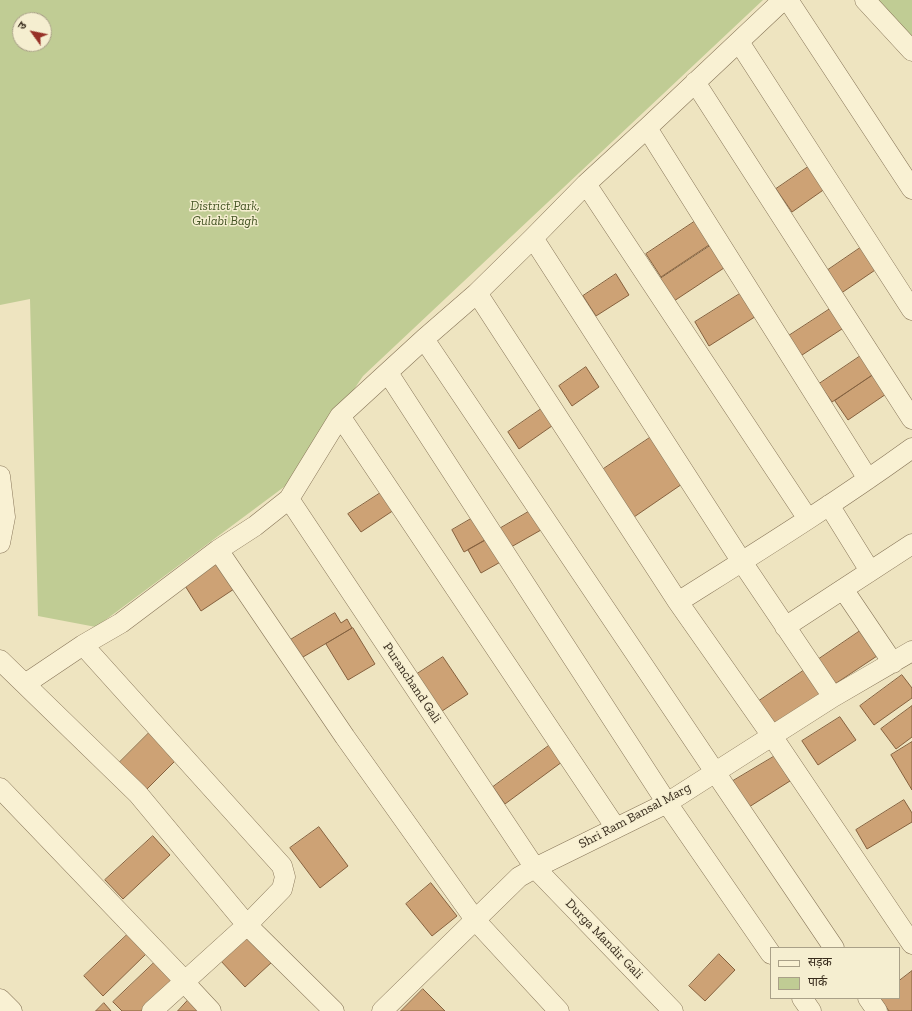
<!DOCTYPE html>
<html>
<head>
<meta charset="utf-8">
<style>
  body { margin:0 }
  #map { position:relative; width:912px; height:1011px; overflow:hidden; background:#eee4c0; font-family:"Zilla Slab","Noto Sans Devanagari",serif }
  canvas { display:block }
  .legend { position:absolute; left:770px; top:947px; width:130px; height:52px; box-sizing:border-box; background:#f5eed0; border:1px solid #a9a088; margin:0; padding:5px 7px; list-style:none; font-size:12px; color:#372b1c }
  .legend li { display:flex; align-items:center; gap:8px; height:20px }
  .legend b { width:20px; border:1px solid #a9a088 }
  .north { position:absolute; left:12px; top:12px; width:40px; height:40px; box-sizing:border-box; background:#f5eed0; border:1px solid #a9a088; border-radius:50%; rotate:303deg; font-size:11px; font-weight:700; line-height:16px; text-align:center; color:#372b1c }
  .north::after { content:''; display:block; margin:auto; width:14px; height:18px; background:#973127; clip-path:polygon(50% 0,100% 100%,50% 72%,0 100%) }
</style>
</head>
<body>
<div id="map">
<canvas width="912" height="1011"></canvas>
<ul class="legend">
<li><b style="height:5px;background:#f9f1d3"></b>सड़क</li>
<li><b style="height:11px;background:#c0cc94"></b>पार्क</li>
</ul>
<div class="north">उ</div>
</div>
<script>
const g = document.querySelector('canvas').getContext('2d');
g.lineJoin = 'round';
function fillPath(path, color) {
  g.fillStyle = color;
  g.fill(path, 'evenodd');
}
function trace(path, color, width, dash) {
  g.strokeStyle = color;
  g.lineWidth = width;
  g.lineCap = dash ? 'butt' : 'round';
  g.setLineDash(dash || []);
  g.stroke(path);
}
function write(font, color, halo, rows, align = 'center') {
  g.font = font + ' "Zilla Slab",serif';
  g.lineWidth = 3;
  g.setLineDash([]);
  g.textBaseline = 'middle';
  g.strokeStyle = halo;
  g.fillStyle = color;
  for (const [text, x, y, turn = 0] of rows) {
    g.save();
    g.translate(x, y);
    g.rotate((+turn || 0) * Math.PI / 180);
    g.textAlign = isNaN(turn) ? turn : align;
    if (halo) g.strokeText(text, 0, 0);
    g.fillText(text, 0, 0);
    g.restore();
  }
}
fillPath(new Path2D(`
  M0,0H763L363,376L292,481L96,627L38,616L30,299L0,305ZM20,20H44V44H20Z
  M871,0H912V42Z`), '#c0cc94');
const building = new Path2D(`
  M814,163L829,186L792,212L776,189Z
  M697,220L712,243L661,277L646,254Z
  M713,244L727,266L674,301L660,279Z
  M866,244L881,266L840,294L825,272Z
  M616,274L629,295L596,316L583,296Z
  M746,290L761,313L709,346L695,322Z
  M833,307L845,327L799,357L787,337Z
  M865,353L877,372L832,402L819,384Z
  M586,367L599,387L572,406L559,386Z
  M879,371L892,390L848,420L835,401Z
  M547,405L559,421L519,449L508,432Z
  M654,435L685,482L634,517L602,470Z
  M382,492L394,510L361,532L348,514Z
  M530,511L541,530L504,551L494,532Z
  M476,516L489,538L464,552L452,530Z
  M491,537L504,560L481,573L468,550Z
  M218,558L237,587L201,611L182,581Z
  M335,613L341,623L347,619L352,628L298,660L287,642Z
  M866,627L883,652L832,686L816,661Z
  M353,628L375,664L348,680L326,644Z
  M443,657L468,694L436,715L411,678Z
  M806,669L822,693L772,727L756,703Z
  M902,675L912,688V698L874,725L860,706Z
  M912,706V737L896,749L881,729Z
  M840,717L856,740L818,765L802,741Z
  M152,730L179,757L141,795L114,768Z
  M554,742L566,759L505,804L493,787Z
  M912,742V790L891,755Z
  M775,756L790,781L749,807L733,781Z
  M904,800L912,813V822L867,849L856,830Z
  M319,827L348,866L320,888L290,848Z
  M153,836L170,855L123,899L105,880Z
  M431,883L457,916L432,936L406,904Z
  M128,934L147,953L103,996L84,976Z
  M246,935L272,962L245,987L220,960Z
  M719,954L735,970L705,1001L689,986Z
  M156,961L175,982L144,1011H122L113,1002Z
  M912,971V1011H889L880,998H899V981Z
  M423,989L445,1011H401Z
  M191,997L205,1011H178Z
  M104,1003L111,1011H96Z`);
fillPath(building, '#cda275');
trace(building, '#86613e', 1);
const minor = new Path2D(`
  M788,0L912,189
  M865,0L912,51
  M739,42L912,310
  M695,82L912,419
  M647,128L868,479
  M586,184L808,519
  M533,238L742,562L833,697
  M477,293L678,602
  M424,339L715,772L834,948
  M388,373L667,803L771,954
  M340,416L616,828
  M912,448C836,503 757,552 678,602L772,736L912,944
  M0,476L5,517L0,543
  M289,499L535,868L673,1011
  M829,505L870,571
  M218,550L345,737L476,921L559,1011
  M843,589L893,663
  M785,627L912,544
  M83,645L282,866L285,877L282,889L247,925L152,1011
  M0,660L138,794L247,925L334,1011
  M25,684L83,645L121,623L218,550L255,526L289,499L340,416L424,339L477,293L533,238L586,184L647,128L783,0
  M0,788L184,980V982L211,1011
  M802,998L811,1011
  M868,998L877,1011
  M0,999L12,1011
  M382,1011L519,877L535,868L667,803L833,697L912,651`);
trace(minor, '#877558', 21);
trace(minor, '#f9f1d3', 20);
write('italic 13px', '#435323', '#f5eed0', [
  ["District Park,",225,206],
  ["Gulabi Bagh",225,221]
]);
write('13px', '#372b1c', '#f5eed0', [
  ["Puranchand Gali",412,683,56],
  ["Shri Ram Bansal Marg",635,816,-28],
  ["Durga Mandir Gali",604,939,46]
]);
</script>
</body>
</html>
